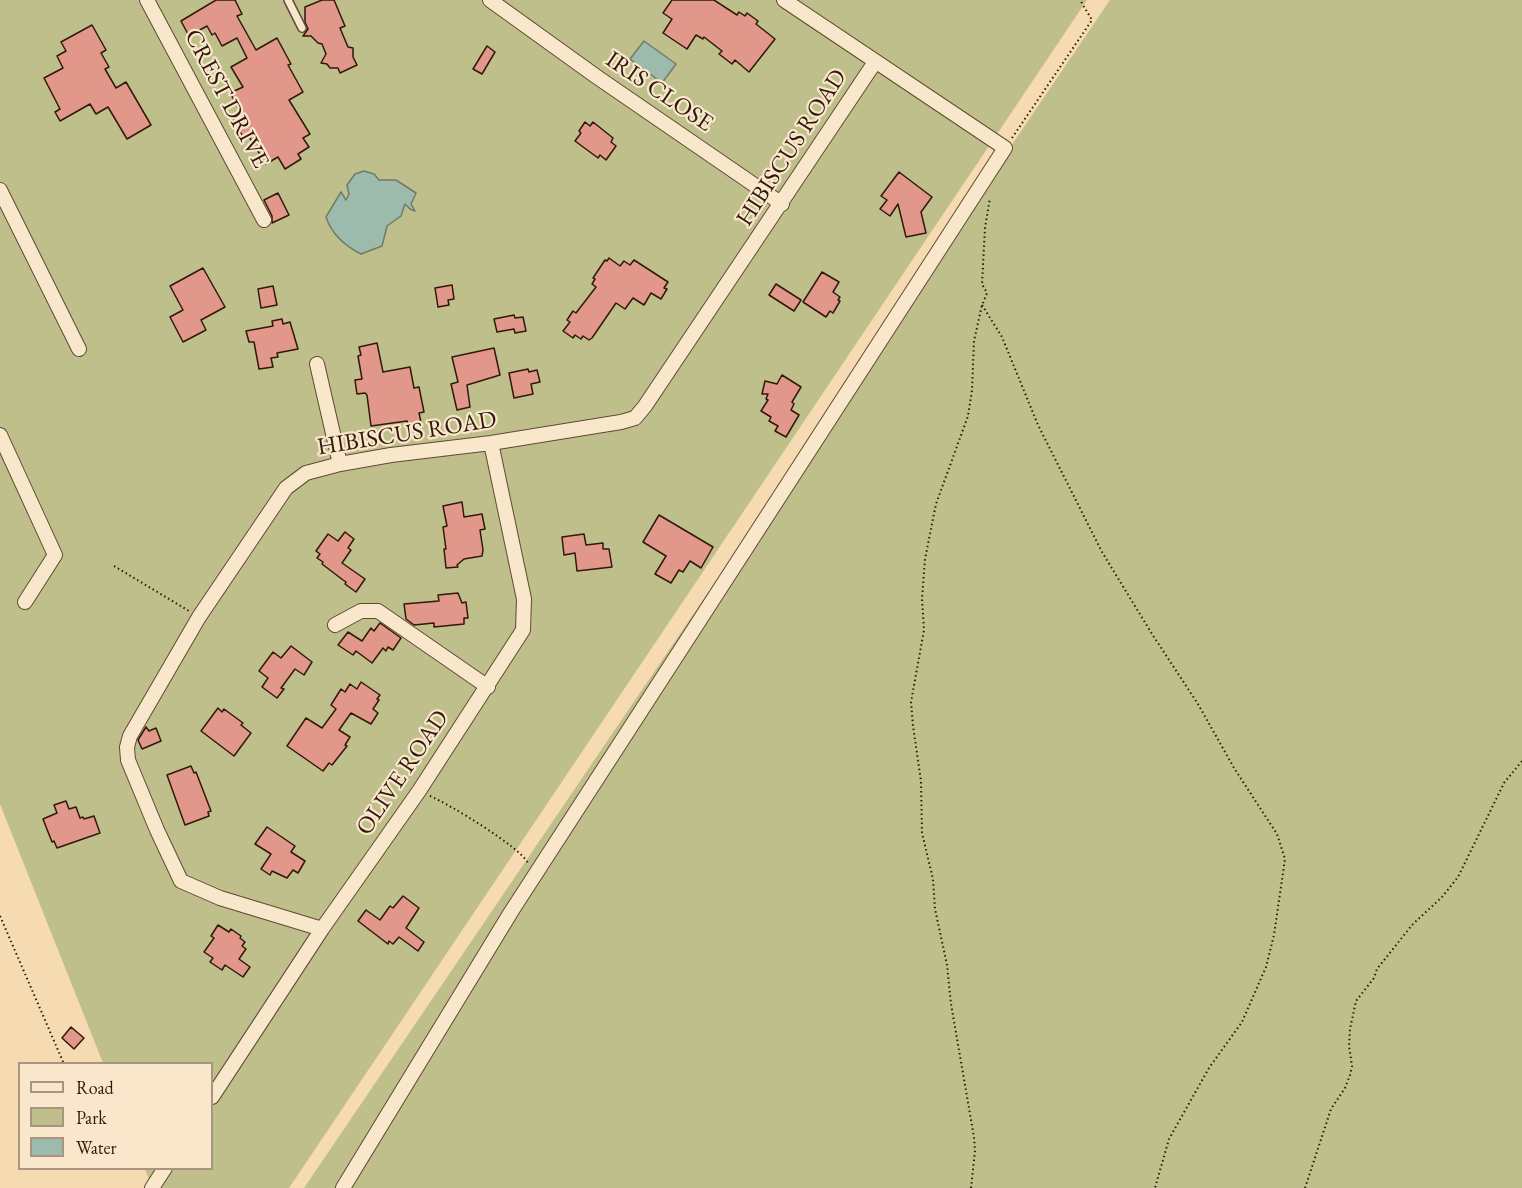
<!DOCTYPE html>
<html>
<head>
<meta charset="utf-8">
<style>
  body { margin:0 }
  #map { position:relative; width:1522px; height:1188px; overflow:hidden; background:#f6dab1; font-family:"EB Garamond",serif }
  canvas { display:block }
  .legend { position:absolute; left:18px; top:1062px; width:195px; height:108px; box-sizing:border-box; background:#f9e7cc; border:2px solid #a9947f; margin:0; padding:8px 10px; list-style:none; font-size:18px; color:#31180b }
  .legend li { display:flex; align-items:center; gap:12px; height:30px }
  .legend b { width:30px; border:2px solid #a9947f }
</style>
</head>
<body>
<div id="map">
<canvas width="1522" height="1188"></canvas>
<ul class="legend">
<li><b style="height:8px;background:#f9e7cc"></b>Road</li>
<li><b style="height:16px;background:#bebf8a"></b>Park</li>
<li><b style="height:16px;background:#9dbbac"></b>Water</li>
</ul>
</div>
<script>
const g = document.querySelector('canvas').getContext('2d');
g.lineJoin = 'round';
function fillPath(path, color) {
  g.fillStyle = color;
  g.fill(path, 'evenodd');
}
function trace(path, color, width, dash) {
  g.strokeStyle = color;
  g.lineWidth = width;
  g.lineCap = dash ? 'butt' : 'round';
  g.setLineDash(dash || []);
  g.stroke(path);
}
function write(font, color, halo, rows, align = 'center') {
  g.font = font + ' "EB Garamond",serif';
  g.lineWidth = 4.5;
  g.setLineDash([]);
  g.textBaseline = 'middle';
  g.strokeStyle = halo;
  g.fillStyle = color;
  for (const [text, x, y, turn = 0] of rows) {
    g.save();
    g.translate(x, y);
    g.rotate((+turn || 0) * Math.PI / 180);
    g.textAlign = isNaN(turn) ? turn : align;
    if (halo) g.strokeText(text, 0, 0);
    g.fillText(text, 0, 0);
    g.restore();
  }
}
fillPath(new Path2D(`
  M0,0H1087L289,1188H152L145,1169L212,1168V1064L103,1063L0,804Z
  M1110,0H1522V1188H304Z`), '#bebf8a');
const water = new Path2D(`
  M644,41L676,64L662,83L630,59Z
  M364,171L374,174L379,180H396L416,193L411,204L415,211L410,209L405,204L401,216L387,226L382,246L361,254C345,246 332,235 326,217L341,192L346,200L349,194L347,185L355,174Z`);
fillPath(water, '#9dbbac');
trace(water, '#727a6c', 1.5);
const building = new Path2D(`
  M216,0H235L242,14L237,16L256,50L277,38L291,64L288,65L303,92L289,100L310,134L303,138L309,147L298,154L301,159L285,169L278,157L266,164L248,135L243,137L233,119L242,114L230,93L243,87L231,67L247,58L237,38L222,46L215,33L212,35L207,26L189,36L181,21Z
  M322,0H334L345,26L340,28L348,47L353,48V57L357,65L340,73L338,68H330L327,64L321,63L326,54L322,44L318,43L311,36H303L308,29L305,22V7Z
  M672,0H714L737,15L739,12L745,16L747,13L758,21L756,24L775,39L749,72L735,60L732,64L719,54L722,51L704,37L703,39L696,35L687,49L663,33L672,19L663,13Z
  M92,25L106,50L101,53L109,67L105,69L116,88L126,82L151,125L127,139L108,107L96,114L90,104L60,121L55,112L60,109L44,78L63,68L57,56L66,51L61,42Z
  M487,46L495,52L482,74L473,69Z
  M585,122L590,126L593,122L613,138L611,142L616,146L606,160L600,155L598,158L575,141L581,133L579,131Z
  M899,172L932,197L921,212L926,233L906,237L898,204L890,216L880,209L887,200L881,196Z
  M278,193L289,215L272,223V216L264,200Z
  M609,258L620,266L624,261L630,265L634,260L668,282L664,288L667,289L661,299L651,293L644,305L633,298L625,309L616,303L592,338L589,340L583,336L581,339L575,335L573,338L563,331L570,322L567,320L573,311L576,313L596,287L592,284L595,279L593,278L605,260L607,261Z
  M203,268L225,307L201,320L206,330L183,342L170,317L183,310L170,286Z
  M822,272L839,282L833,292L840,297L838,300L840,301L833,313L830,311L826,317L803,302Z
  M776,284L801,300L794,311L769,295Z
  M452,285L454,299L448,300L449,305L438,307L435,288Z
  M273,286L277,305L261,308L258,289Z
  M514,315L515,318L523,317L526,331L515,333L514,329L497,332L494,319Z
  M282,319L283,324L290,322L298,349L277,353L278,357L271,358L273,367L259,369L254,342H249L246,331L273,326L272,321Z
  M377,343L383,372L410,367L414,388L419,387L424,412L419,413L422,427L409,430L407,421L371,426L367,395L365,393L357,394L355,380L362,379L358,356L361,355L359,347Z
  M494,348L500,375L467,385L470,407L457,410L451,384L458,382L452,357Z
  M528,369L529,372L537,370L540,382L531,384L533,394L514,398L509,373Z
  M782,375L801,387L792,402L794,404L791,410L799,415L786,437L775,431L778,426L769,421L771,417L761,411L768,400L766,399L768,394H762L765,381L777,384Z
  M462,502L464,517L482,514L485,529L480,530L483,550L482,556L464,559L457,565L458,567L446,568L444,549H446L443,527L447,526L443,506Z
  M659,515L713,547L701,568L690,561L683,572L679,570L671,583L655,574L666,556L643,542Z
  M345,532L354,539L348,548L351,550L342,563L365,579L356,592L345,584L346,582L343,580L322,564L323,562L317,558L320,554L316,551L328,534L338,541Z
  M584,534L586,545L603,543V549H609L612,567L577,571L575,553L564,555L562,537Z
  M458,593L462,603L466,602L468,618H464V624L434,627V623L414,625L406,619L404,604L439,601L438,595Z
  M380,623L401,638L393,650L388,647L386,651L383,648L372,663L356,651L353,655L338,645L348,632L362,641L371,628L374,631Z
  M291,646L312,662L304,675L295,669L281,688L284,689L277,698L262,687L268,678L259,671L273,652L281,658Z
  M361,682L380,695L377,699L379,700L373,709L378,713L371,724L351,713L339,730L350,737L345,745L347,746L332,765L329,763L323,771L287,746L306,718L322,728L336,709L331,705L341,689L345,692L350,684L357,689Z
  M218,708L222,712L224,709L243,723L241,725L251,733L234,756L201,731Z
  M146,727L149,731L156,728L161,741L142,749L138,740Z
  M191,766L194,773L196,772L211,811L208,812L209,816L185,825L167,775Z
  M66,801L69,809L76,807L80,818L83,817L84,819L94,816L100,833L57,848L54,841L52,842L43,819L57,813L54,805Z
  M267,827L295,846L291,852L305,861L298,873L293,870L287,878L272,871L270,875L261,869L271,854L255,844Z
  M403,896L419,908L406,928L424,942L418,951L399,937L393,944L389,941L388,944L358,921L366,910L380,920L390,906L393,908Z
  M218,925L229,932L231,929L241,936L240,938L245,942L242,946L246,949L239,959L250,967L243,977L225,965L222,970L210,962L213,958L204,952L214,938L211,936Z
  M71,1027L84,1038L74,1049L62,1038Z`);
fillPath(building, '#e1988a');
trace(building, '#31180b', 1.5);
const service = new Path2D(`
  M288,0L302,28`);
const minor = new Path2D(`
  M147,0L264,220
  M490,0L597,77L782,204
  M0,190L79,349
  M317,364L340,464
  M0,435L55,555L25,602
  M335,625L361,611H378L488,687
  M322,929L220,898L181,881L157,830L128,760L127,747L130,736L199,617L286,488L306,473L340,464L391,455L491,443L621,422L635,418L645,406L875,62
  M212,1097L322,929L419,791L523,630L524,599L491,443
  M152,1188L165,1168
  M343,1188L511,912L1005,148L784,0`);
trace(service, '#624834', 10);
trace(minor, '#624834', 16);
trace(new Path2D(`
  M1012,138L1092,20L1080,0
  M982,305L1002,337L1038,425L1102,552L1152,634L1198,704L1234,768L1277,834L1285,859L1274,935L1266,967L1242,1022L1209,1068L1169,1139L1155,1188
  M114,566L189,611
  M430,796C449,804 520,847 528,863
  M0,916L64,1064
  M132,1168L134,1171
  M971,1188L975,1151L974,1137L951,1004L947,965L935,909L933,879L922,833L921,781L913,726L911,702L924,630L922,599L925,559L936,504L968,416L972,390L974,341L982,305L987,293L982,284L985,228L990,198
  M1305,1188L1331,1109L1345,1088L1350,1075L1352,1066L1349,1046L1350,1029L1356,1001L1374,978L1377,969L1412,925L1442,897L1458,877L1504,783L1522,761`), '#31180b', 2, [1.5, 3]);
trace(service, '#f9e7cc', 7);
trace(minor, '#f9e7cc', 14);
write('24px', '#31180b', '#f9e7cc', [
  ["IRIS CLOSE",659,92,34],
  ["CREST DRIVE",226,99,62],
  ["HIBISCUS ROAD",792,148,-57],
  ["HIBISCUS ROAD",407,434,-9],
  ["OLIVE ROAD",403,773,-56]
]);
</script>
</body>
</html>
